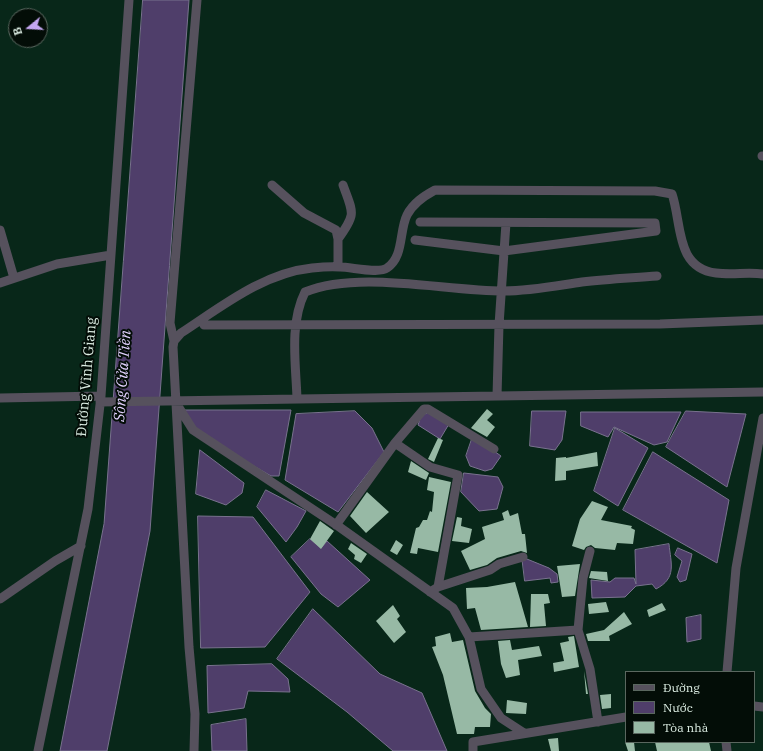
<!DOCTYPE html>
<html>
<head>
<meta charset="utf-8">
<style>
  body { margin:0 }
  #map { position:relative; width:763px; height:751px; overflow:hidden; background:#082719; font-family:"IBM Plex Serif",serif }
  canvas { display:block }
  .legend { position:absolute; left:625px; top:671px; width:130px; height:72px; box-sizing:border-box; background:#030d07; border:1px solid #5a675f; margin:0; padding:5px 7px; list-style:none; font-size:12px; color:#dcede3 }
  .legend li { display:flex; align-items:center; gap:8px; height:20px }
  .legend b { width:20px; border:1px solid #5a675f }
  .north { position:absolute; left:8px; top:8px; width:40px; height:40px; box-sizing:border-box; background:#030d07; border:1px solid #5a675f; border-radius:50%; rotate:252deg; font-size:11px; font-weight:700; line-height:16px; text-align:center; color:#dcede3 }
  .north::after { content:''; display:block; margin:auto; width:14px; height:18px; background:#c4a7f1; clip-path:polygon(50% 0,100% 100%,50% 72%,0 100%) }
</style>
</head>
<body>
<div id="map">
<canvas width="763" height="751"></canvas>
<ul class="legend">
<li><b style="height:5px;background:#56515d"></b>Đường</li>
<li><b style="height:11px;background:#4f3e6a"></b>Nước</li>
<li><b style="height:11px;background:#97b9a5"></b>Tòa nhà</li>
</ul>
<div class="north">B</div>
</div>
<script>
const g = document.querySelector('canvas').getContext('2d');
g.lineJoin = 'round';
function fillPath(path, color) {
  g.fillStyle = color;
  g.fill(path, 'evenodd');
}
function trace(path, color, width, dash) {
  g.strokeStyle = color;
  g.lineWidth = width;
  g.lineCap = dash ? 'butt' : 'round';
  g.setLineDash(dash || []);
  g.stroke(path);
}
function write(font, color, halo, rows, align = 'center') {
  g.font = font + ' "IBM Plex Serif",serif';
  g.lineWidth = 4;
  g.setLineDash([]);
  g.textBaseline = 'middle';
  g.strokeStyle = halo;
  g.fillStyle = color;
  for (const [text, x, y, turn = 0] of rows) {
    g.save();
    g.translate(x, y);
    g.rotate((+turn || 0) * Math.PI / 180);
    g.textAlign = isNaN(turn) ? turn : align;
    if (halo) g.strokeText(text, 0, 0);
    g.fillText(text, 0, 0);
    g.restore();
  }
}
const water = new Path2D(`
  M143,0H189L150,531L107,751H60L104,524Z
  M185,410H291L279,476H271L218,445L195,427Z
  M355,411L372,428L384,452L338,512L285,480L296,414Z
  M532,411H566L562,440L555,450L530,446Z
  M686,411L746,414L727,487L666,447Z
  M581,412H681L667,442L654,445L614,427L608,437L581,426Z
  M428,413L449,424L440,439L418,425L421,416Z
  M615,428L648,448L618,506L594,491Z
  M473,436L501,456L492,469L485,471L470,466L466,456Z
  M200,450L244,483L242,493L226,505L196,494Z
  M653,452L729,500L717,563L623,510Z
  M464,473L498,477L503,487L497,509L479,511L461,492Z
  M266,490L306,511L297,527L286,542L257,507Z
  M198,516L253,517L310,592L265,647L201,648Z
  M310,539L321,548L327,541L370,580L338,607L321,594L291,557Z
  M669,544C671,564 677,578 656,589L652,584L636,586L625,597L592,598L591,580L610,582L615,578H634L636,584L635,550Z
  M678,548L692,554L686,580L680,582L677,577L682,561L675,555Z
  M522,557L549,568L557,574L558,582L551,583L550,578L525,581Z
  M313,609L380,674L422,693L447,751H393L347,712L277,659Z
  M701,615V639L687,642L686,618Z
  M272,664L288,679L290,692L248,691L244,708L208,713L207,666Z
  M246,719L247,751H212L211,725Z`);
fillPath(water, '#4f3e6a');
trace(water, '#79728e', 1);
fillPath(new Path2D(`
  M487,409L493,414L487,420L495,427L487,437L471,428Z
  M438,438L443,440L434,462L428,459Z
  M597,452L598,466L566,471V480L555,481L556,458L566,457V458Z
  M411,461L429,473L426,480L408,472Z
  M429,477L451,482L438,552L418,548L417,554L410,553L416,528L419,527L423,520H427L430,511L432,512L434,492L427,490Z
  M367,492L389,512L366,533L350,516Z
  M592,501L608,507L601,520L632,526L631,528L635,530L633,544L617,543L615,550L595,548L591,545L586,547L584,550L572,546L580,519Z
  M508,510L510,516L518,513L522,534H525L527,553L521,551L497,558L487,565L470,570L461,551L485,539L482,527L504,520L502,513Z
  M457,517L462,518L461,526L472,529L469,543L452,541Z
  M320,521L334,531L321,549L310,539Z
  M396,540L403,545L397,555L390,551Z
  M351,543L367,554L361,563L354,559L355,555L348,549Z
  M580,564L575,596L562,597L557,566Z
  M591,571L607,572L608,581L589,578Z
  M515,582L528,627L481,630L475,608L467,609L466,588L487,587Z
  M531,594H548L550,603L544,604L546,626L530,627Z
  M606,602L609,612L589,614L588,604Z
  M662,603L666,610L649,617L647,610Z
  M393,605L400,616L397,619L406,632L394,643L376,621Z
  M624,612L632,624L609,636L610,641H588L586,634L604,630Z
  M450,633L452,642L463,640L475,691L485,708L491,714L490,727H475L474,734H457L443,675L432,647L436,646L435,637Z
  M574,636L579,667L554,672L553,663L564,661L560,643L569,641L568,637Z
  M510,640L512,650L539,646L542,656L518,660L520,675L506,678L501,664L498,641Z
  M584,671L588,694H586Z
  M611,694V708L602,709L600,695Z
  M507,700L527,703L526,714L506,713Z
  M558,738L559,751H551L548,739Z
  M625,742H634L635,751H628Z
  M655,742H709L711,751H657Z`), '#97b9a5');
trace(new Path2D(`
  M762,156H763
  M272,185L304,213L336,230L338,239V266
  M0,230L14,278
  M338,239C357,213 353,213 343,185
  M415,240L504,251L656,231L655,223L420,222
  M0,283L57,264L111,255
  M204,325L660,324L763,320
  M174,341L170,323L197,0
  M497,396L499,325L506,223
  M0,398L101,396
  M297,399C296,365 289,324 305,292C359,270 444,291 504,291C530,291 555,286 582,282C607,279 632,278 657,276
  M100,402L763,392
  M176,403L193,430L338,526L453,608L469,637L481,689L501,718L524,733
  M395,443L430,467L458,475L438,587L430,592
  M336,525L395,443L424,409H428L494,449
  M590,551L583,578L578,630L590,669L598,722
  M438,587L490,570L499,564L523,557
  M0,599L55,561L81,546
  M469,637L578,630
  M727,672L736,568L763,418
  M754,706L763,707
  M726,742L727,751
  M38,751L88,509L101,396L129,0
  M194,751L195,714L189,647L173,347L174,341L181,333C221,307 263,273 312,268C321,267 331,266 340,267C351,267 379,274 387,268C404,257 399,231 407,215C413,203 424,196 435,190L655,191L672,194C682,223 675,268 716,273C732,275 748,272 763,274
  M473,751V742L626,717`), '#56515d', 9);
write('14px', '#dcede3', '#030d07', [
  ["Đường Vĩnh Giang",87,377,-85]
]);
write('italic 15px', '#e3d2ff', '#030d07', [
  ["Sông Cửa Tiền",123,376,-86]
]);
</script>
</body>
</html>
